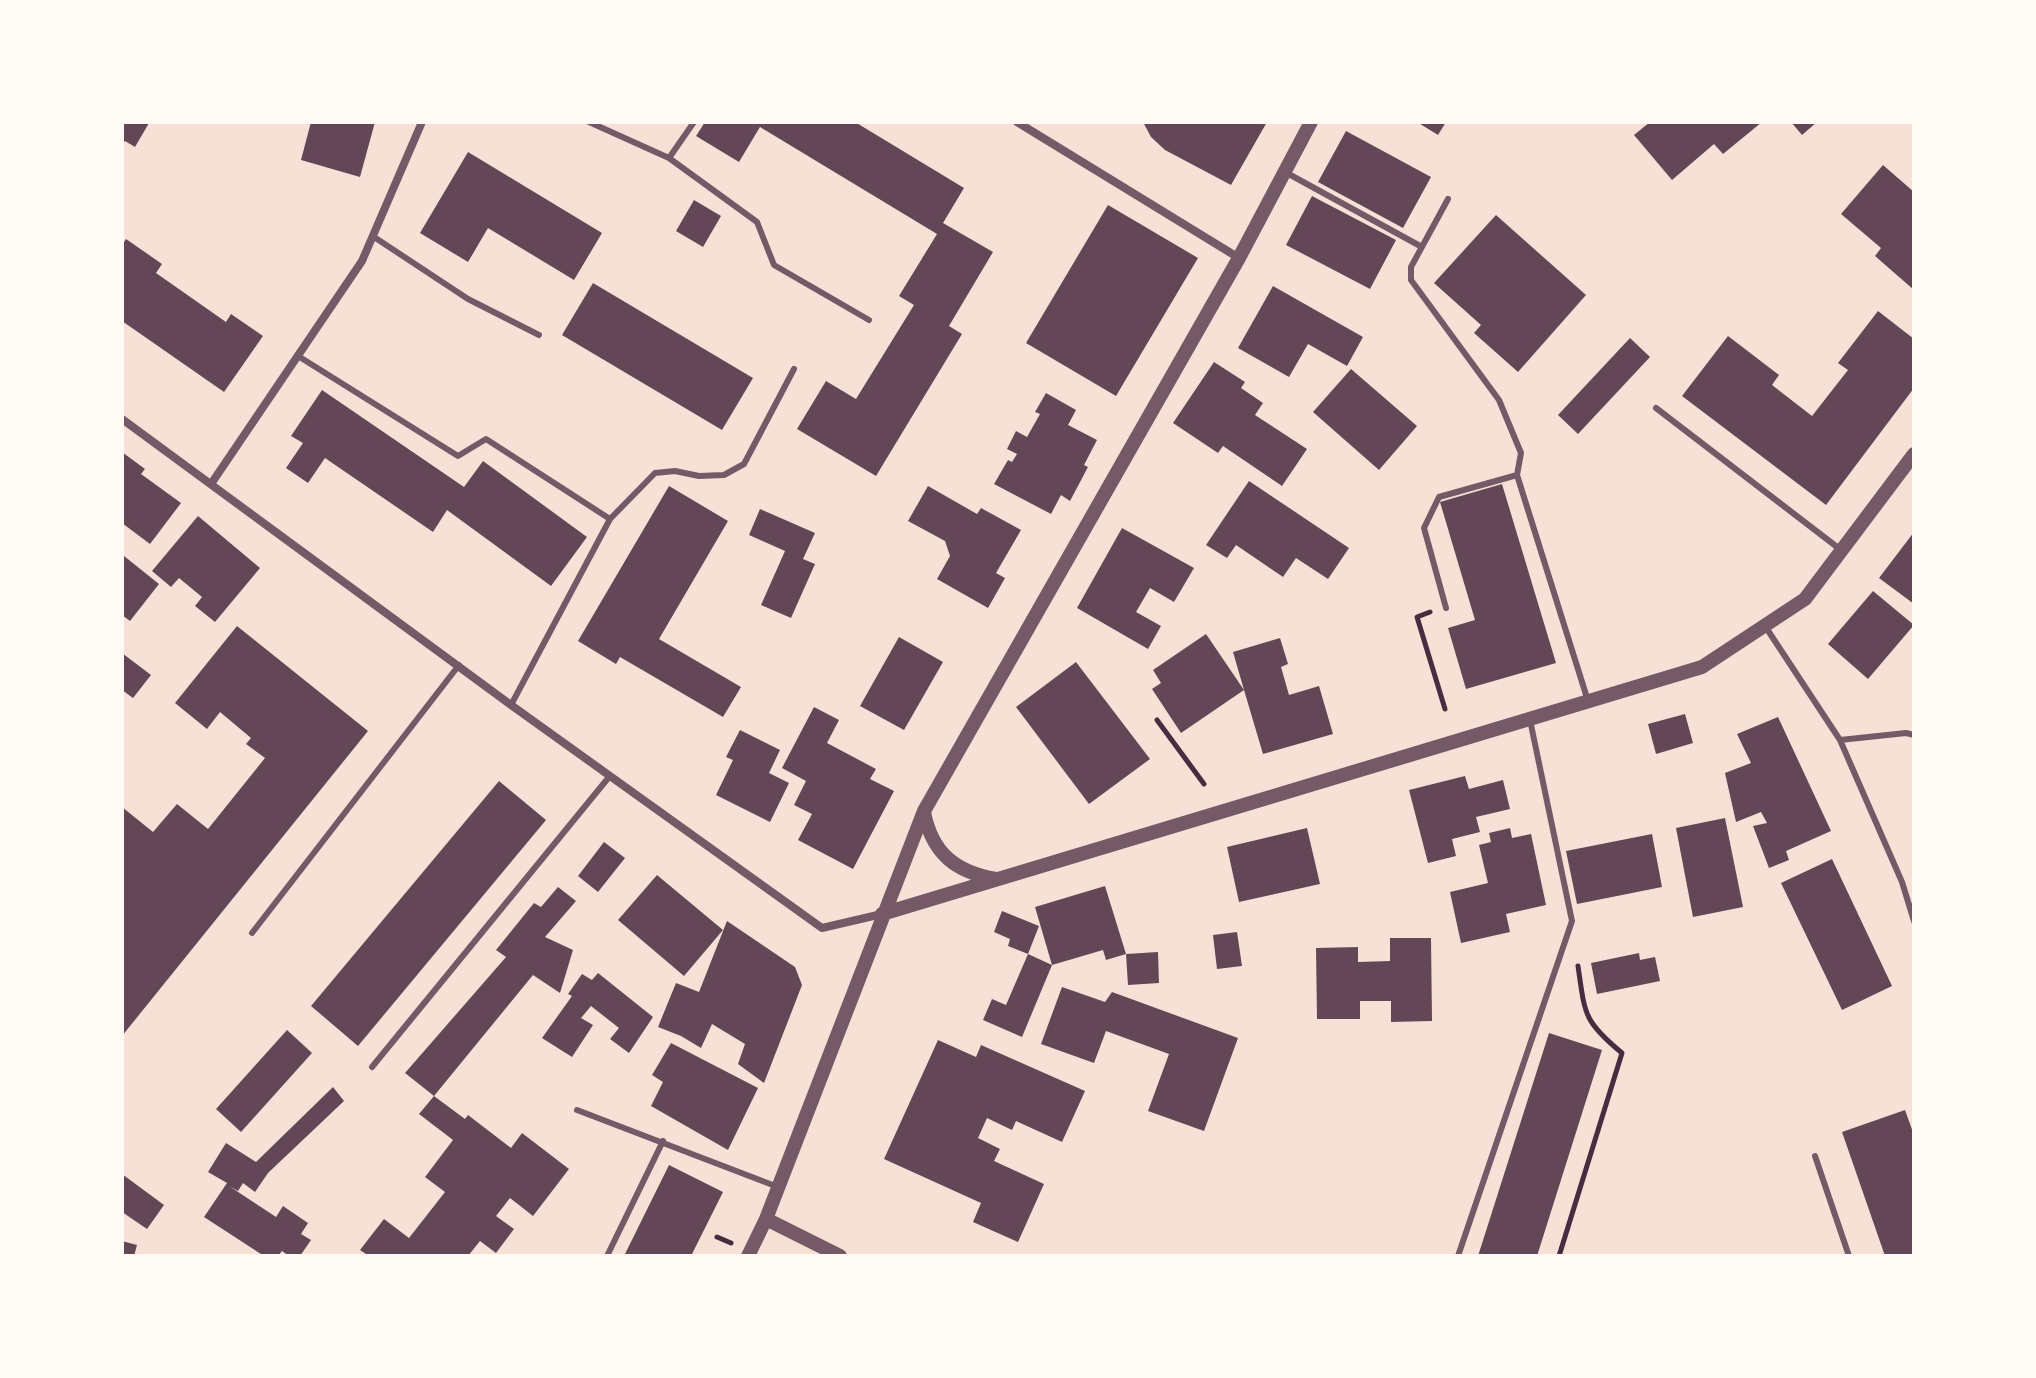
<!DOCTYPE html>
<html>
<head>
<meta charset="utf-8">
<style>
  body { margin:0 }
  #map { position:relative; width:2036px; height:1378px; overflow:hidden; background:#f7e1d7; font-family:Barlow,sans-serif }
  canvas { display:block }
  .frame { position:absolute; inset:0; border:124px solid #fffaf5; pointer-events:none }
</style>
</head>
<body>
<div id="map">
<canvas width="2036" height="1378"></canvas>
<div class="frame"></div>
</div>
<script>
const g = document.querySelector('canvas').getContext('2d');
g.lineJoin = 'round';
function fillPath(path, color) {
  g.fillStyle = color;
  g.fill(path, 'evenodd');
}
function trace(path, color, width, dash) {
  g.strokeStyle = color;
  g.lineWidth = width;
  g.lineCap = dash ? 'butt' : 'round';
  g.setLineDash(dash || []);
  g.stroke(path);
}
fillPath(new Path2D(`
  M122,122L149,123L135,147L125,141L122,145Z
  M311,122H375L360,177L301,160Z
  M705,122H855L964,188L943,223L993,252L949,326L962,334L876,476L797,429L826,381L856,399L914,305L899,296L937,234L760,127L739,162L696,136Z
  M1143,122H1267L1231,185L1165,150L1151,137Z
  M1417,122H1446L1438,135Z
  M1650,122H1762L1723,154L1714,144L1672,180L1634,135Z
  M1791,122H1817L1802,135Z
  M1346,131L1431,177L1403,228L1318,182Z
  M468,152L602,233L574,280L488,228L468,262L420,233Z
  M1883,165L1914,192V290L1875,256L1881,248L1841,214Z
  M1312,196L1396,240L1370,289L1286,245Z
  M694,200L721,216L703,247L676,231Z
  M1108,205L1198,258L1116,396L1026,343Z
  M1496,215L1586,295L1518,372L1474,333L1481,325L1434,283Z
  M126,239L162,264L156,273L226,322L231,314L263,336L224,392L122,321V245Z
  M593,283L753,378L722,430L562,335Z
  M1273,286L1363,337L1347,366L1308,344L1289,377L1238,348Z
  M1878,311L1914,339V388L1826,505L1682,396L1728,336L1779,375L1772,385L1812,416L1848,370L1838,363Z
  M1630,338L1650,357L1578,434L1558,415Z
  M1214,362L1245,382L1241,388L1263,403L1255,415L1307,449L1282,486L1223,446L1218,453L1173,423Z
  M1351,369L1417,426L1379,470L1313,412Z
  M322,390L464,487L483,461L587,537L551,586L447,510L433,532L325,458L308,483L286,468L303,443L291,436Z
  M1046,393L1076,410L1068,425L1097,440L1084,465L1088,467L1070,501L1061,495L1051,514L994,484L1008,460L1012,462L1017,454L1007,449L1016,431L1027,437L1040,414L1035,412Z
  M122,452L145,469L141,474L181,503L150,544L122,523Z
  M1249,481L1349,548L1328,579L1296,558L1283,577L1236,545L1227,558L1206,545Z
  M1502,484L1556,663L1466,689L1448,628L1475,620L1440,502Z
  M669,486L728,521L659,639L741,687L723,717L620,657L616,664L578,641Z
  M928,486L977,514L981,508L1021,530L996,573L1005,578L988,608L937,579L950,556L945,541L908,521Z
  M760,509L815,533L803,559L815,564L791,618L761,605L785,551L749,535Z
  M198,516L260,568L215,622L195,606L202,597L179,578L171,587L152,571Z
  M1122,528L1194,568L1174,602L1150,588L1136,612L1161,626L1148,649L1077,608Z
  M1914,532V604L1879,578Z
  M124,556L159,584L130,621L122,615V559Z
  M1873,591L1914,625L1868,679L1828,644Z
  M237,626L368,731L122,1036V807L153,832L177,804L208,829L265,758L246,744L251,738L220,712L207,729L175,703Z
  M1206,634L1244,690L1233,652L1280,638L1288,664L1281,667L1289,695L1319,686L1333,734L1263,754L1244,690L1181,733L1152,689L1161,683L1153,670Z
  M899,637L943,662L904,730L860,706Z
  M122,653L151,675L133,698L122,690Z
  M1076,662L1150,759L1089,804L1016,707Z
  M814,707L839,720L827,743L876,769L870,779L894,791L853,869L798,840L812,814L794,805L806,781L782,768Z
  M1685,714L1693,743L1656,754L1648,724Z
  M1778,717L1831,831L1786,851L1789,860L1769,868L1753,826L1767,823L1761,812L1736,822L1725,773L1751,763L1737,734Z
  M740,730L780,750L769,773L789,783L770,822L716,795L733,760L726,757Z
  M1465,776L1469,789L1503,780L1510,809L1476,817L1480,832L1452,839L1456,856L1428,863L1409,790Z
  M499,781L546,820L358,1046L311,1006Z
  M1725,818L1743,907L1693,917L1676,828Z
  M1307,828L1320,884L1239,902L1227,847Z
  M1510,828L1512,838L1531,834L1546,905L1506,914L1510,932L1461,943L1450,892L1488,883L1479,845L1491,842L1489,833Z
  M1652,834L1662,887L1577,904L1566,851Z
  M604,842L625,858L598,892L578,876Z
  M1832,859L1892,986L1842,1010L1781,883Z
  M657,875L723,930L684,976L618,920Z
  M1105,886L1126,954L1106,960L1103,950L1052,965L1022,1037L983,1020L992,999L1006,1005L1028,954L1008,946L1010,939L994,932L1002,911L1039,926L1028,954L1052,965L1035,907Z
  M558,887L576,901L545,937L573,950L560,993L533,975L434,1096L405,1073L506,957L496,950L534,903L541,907Z
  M727,921L795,967L802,985L764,1083L738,1064L745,1044L712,1024L701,1048L681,1036L658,1027L676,983L699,992Z
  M1237,932L1242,966L1217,969L1213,935Z
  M1390,938H1431L1432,1021L1391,1022V1001H1360V1019H1317L1316,948L1358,947V962L1390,961Z
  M1158,952L1159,983L1128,985L1126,954Z
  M1639,953L1640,960L1655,957L1660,981L1597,994L1591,963Z
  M598,973L653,1017L629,1053L610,1039L619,1028L591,1006L581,1018L593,1025L572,1057L542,1038L572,996L568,994L582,974L592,980Z
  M1062,987L1105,1002L1112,992L1238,1038L1204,1131L1148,1111L1169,1054L1106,1031L1094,1063L1041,1044Z
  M287,1030L312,1053L241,1132L216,1109Z
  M1549,1033L1602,1050L1537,1256H1478Z
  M938,1040L976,1057L981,1045L1085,1091L1062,1142L1016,1121L1012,1130L987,1118L978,1138L1000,1149L994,1161L1044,1184L1018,1242L973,1222L981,1203L884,1159Z
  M671,1043L758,1088L728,1150L651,1106L663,1082L652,1075Z
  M333,1087L344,1101L268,1173L255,1192L243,1183L238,1191L229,1186L276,1217L283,1206L308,1223L301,1234L311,1240L300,1256H289L282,1251L278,1256H264L204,1217L227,1183L208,1172L226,1143L256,1162Z
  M434,1096L465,1119L468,1115L511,1148L522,1133L569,1169L533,1216L510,1198L496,1216L514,1229L496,1253L480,1241L468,1256H369L360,1250L384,1219L409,1238L445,1192L425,1177L453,1140L419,1114Z
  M1905,1110L1914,1135V1256H1885L1842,1132Z
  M669,1165L723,1192L691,1256H624Z
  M122,1174L164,1205L147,1229L122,1212Z
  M122,1241L137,1245L134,1256H122Z`), '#644757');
trace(new Path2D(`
  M1430,612L1417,617L1445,709
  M1157,720L1204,784
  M717,1237L731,1243
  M1559,1256L1622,1053C1583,1021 1585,1014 1578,966`), '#4a2c40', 5);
trace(new Path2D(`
  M589,122L669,158L757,222L774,265L869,320
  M669,158L694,122
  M1285,172L1422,247
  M1448,199L1411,267V280L1499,400L1521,453L1517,475
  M374,237L468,299L539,335
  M298,356L458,456L486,439L610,519
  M1656,408L1841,550
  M1446,608L1424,528L1439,497L1517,475L1588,701
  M1765,626L1840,740L1902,882L1914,921
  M511,705L610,519L655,473L675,471L699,476L724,475L744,464L794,369
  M1840,740L1906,733L1914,735
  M252,933L459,665
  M372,1067L609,777
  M577,1110L778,1187
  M1815,1156L1849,1256
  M607,1256L663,1141
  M1458,1256L1572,921L1530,720`), '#755966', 6);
trace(new Path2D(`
  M1017,122L1239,258
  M122,419L511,705L822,928L882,914
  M211,484L362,261L422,122`), '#755966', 8);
trace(new Path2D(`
  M924,812C932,853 955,872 996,879
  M882,914L1702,667L1805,599L1914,454
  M766,1219L840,1256
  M748,1256L766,1219L924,811L1239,258L1311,122`), '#755966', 14);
</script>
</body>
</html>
